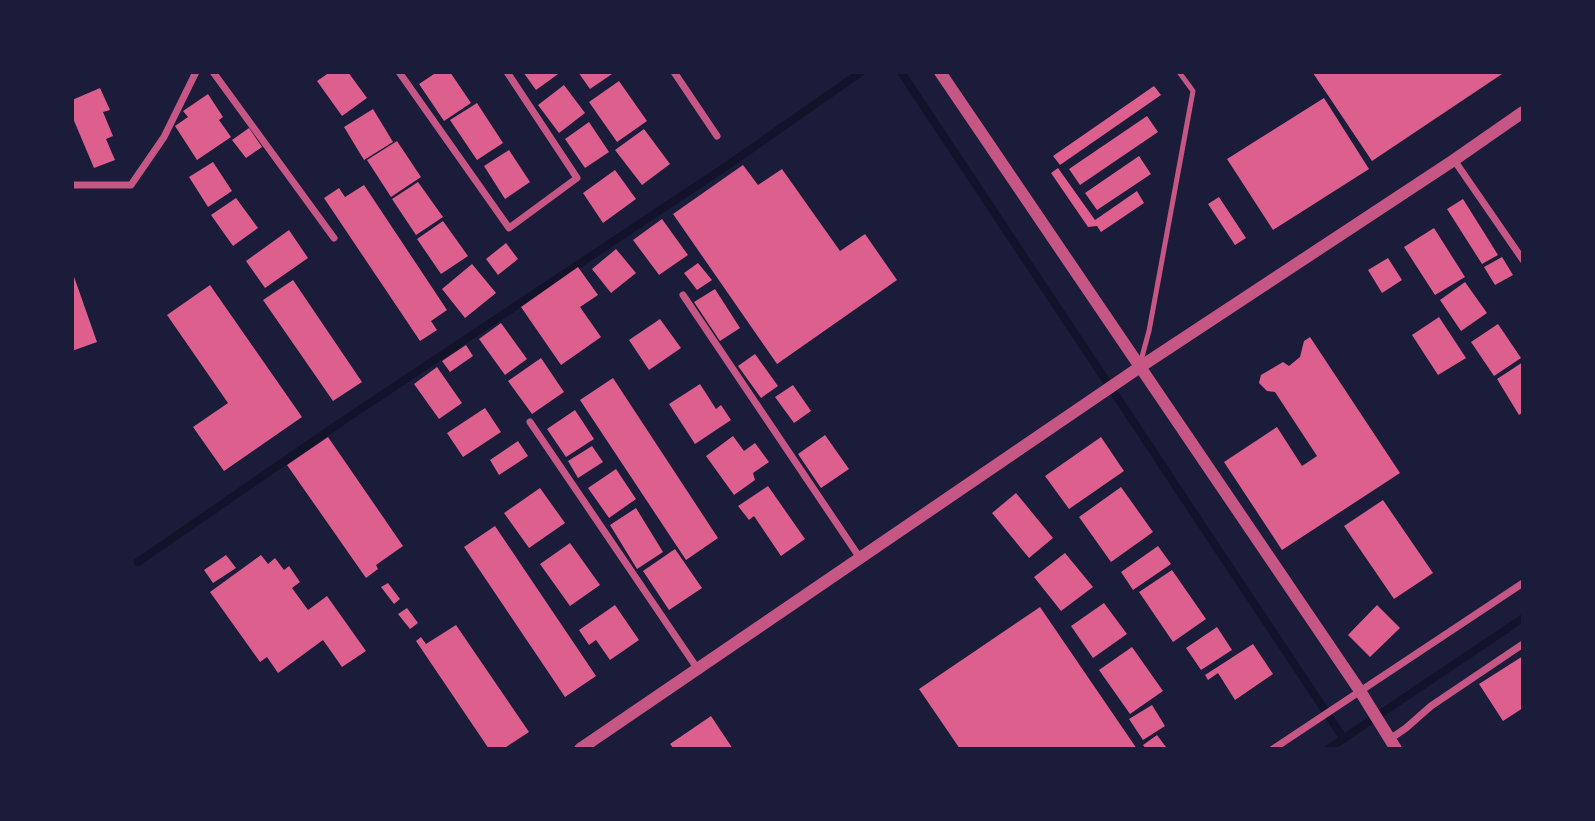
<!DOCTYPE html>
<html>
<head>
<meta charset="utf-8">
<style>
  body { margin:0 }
  #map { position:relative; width:1595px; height:821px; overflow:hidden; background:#1b1b3a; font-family:Commissioner,sans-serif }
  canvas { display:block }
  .frame { position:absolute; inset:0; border:74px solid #1b1b3a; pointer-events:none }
</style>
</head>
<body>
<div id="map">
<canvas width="1595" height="821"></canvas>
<div class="frame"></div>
</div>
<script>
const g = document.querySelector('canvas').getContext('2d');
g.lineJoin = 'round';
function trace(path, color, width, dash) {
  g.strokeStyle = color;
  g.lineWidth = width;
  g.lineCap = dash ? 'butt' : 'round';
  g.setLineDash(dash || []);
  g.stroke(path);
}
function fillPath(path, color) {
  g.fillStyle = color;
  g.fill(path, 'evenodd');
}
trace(new Path2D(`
  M901,72L1344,739
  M138,562L344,420L728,165L861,72
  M1328,749L1523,618`), '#12122b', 8);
fillPath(new Path2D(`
  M330,72H348L367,98L342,116L317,81Z
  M437,72H450L471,103L444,121L419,84Z
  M523,72H561L536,90Z
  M578,72H615L590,89Z
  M1315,72H1505L1372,161L1313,73Z
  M619,81L647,121L617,142L589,102Z
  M564,85L585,113L559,133L538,105Z
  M1154,86L1161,95L1060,165L1053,156Z
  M100,88L110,110L103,112L113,136L106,139L115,160L94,168L72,116V100Z
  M208,94L223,117L219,120L231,137L197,160L175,126L188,117L183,111Z
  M1324,98L1369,169L1273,230L1227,159Z
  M477,103L503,143L477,160L450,120Z
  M373,109L393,142L364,160L344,127Z
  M1147,116L1158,132L1080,185L1069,169Z
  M589,122L609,152L585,168L565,139Z
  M249,128L262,147L246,158L232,140Z
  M644,129L670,164L642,185L615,150Z
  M397,141L421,177L391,197L367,160Z
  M509,150L530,182L505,199L484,166Z
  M1139,156L1151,174L1097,210L1085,193Z
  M213,162L232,191L208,207L189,177Z
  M743,165L758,185L782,169L840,251L865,234L897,280L777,364L673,214Z
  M1058,168L1095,220L1137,191L1144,203L1101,232L1097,226L1088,227L1051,173Z
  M615,170L636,199L603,223L583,193Z
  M418,182L443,217L416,235L392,199Z
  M364,185L447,310L431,321L437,330L420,341L324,198L339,188L345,197Z
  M1219,197L1246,238L1235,245L1208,204Z
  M236,198L258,228L233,246L211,215Z
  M1463,199L1498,255L1482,264L1447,209Z
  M662,219L688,255L659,275L633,240Z
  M443,221L468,256L441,274L417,239Z
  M1434,228L1465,277L1435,295L1404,247Z
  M289,230L308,258L265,288L246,261Z
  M506,243L518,259L498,275L486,259Z
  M616,249L636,273L611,293L592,269Z
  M1502,257L1513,275L1495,285L1484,267Z
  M1388,258L1402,280L1382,293L1368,270Z
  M698,263L712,280L697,290L684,273Z
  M472,264L496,293L465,318L442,289Z
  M578,267L598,295L580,307L601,337L561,365L521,307Z
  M72,271L97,342L72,351Z
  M293,280L362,382L333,401L263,300Z
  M1465,282L1487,313L1461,331L1440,300Z
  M210,285L302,417L224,471L193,427L228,403L167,315Z
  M715,289L740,328L720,341L694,302Z
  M1439,317L1466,358L1438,375L1412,335Z
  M660,319L681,348L649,370L629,340Z
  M501,323L527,359L505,375L479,339Z
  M1498,324L1521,358L1494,376L1471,342Z
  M1310,337L1400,473L1282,550L1224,462L1277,427L1302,466L1317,456L1275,392L1267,391L1259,383L1261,375L1283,362L1289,366L1300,357L1304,341Z
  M466,345L473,356L450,372L442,361Z
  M755,354L778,386L761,398L738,366Z
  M541,358L564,392L532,414L508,381Z
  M1523,362V412L1519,415L1497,379Z
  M437,367L462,403L439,419L414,384Z
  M613,378L718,538L686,560L580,400Z
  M700,384L716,409L721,405L731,420L695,444L669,404Z
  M793,385L811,411L794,423L775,397Z
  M485,408L501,432L463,457L447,433Z
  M575,410L594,439L566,457L547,429Z
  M825,435L849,469L821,488L798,454Z
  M733,436L744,451L755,443L769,462L753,473L755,480L734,495L706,456Z
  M328,437L403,546L376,565L378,569L366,578L287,465Z
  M1101,437L1124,471L1069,509L1045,476Z
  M518,441L528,456L499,475L490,460Z
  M592,446L603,462L578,478L568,461Z
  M616,469L636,499L609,518L588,488Z
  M768,486L805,539L781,556L754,516L749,520L738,506Z
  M1121,487L1153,532L1111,562L1079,517Z
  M540,488L565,523L529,548L504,513Z
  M1016,493L1053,538L1029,558L992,513Z
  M1383,500L1433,573L1394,599L1344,526Z
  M636,508L663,552L637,569L610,525Z
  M495,526L596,676L565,697L464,547Z
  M570,543L600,585L570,606L540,564Z
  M1158,546L1171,564L1133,590L1121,572Z
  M675,549L702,588L669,610L643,571Z
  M1065,553L1093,587L1061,611L1034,577Z
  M226,555L236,568L213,583L204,570Z
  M261,555L268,564L275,558L284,570L289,566L300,582L292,588L308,610L327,596L366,651L342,667L323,640L278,673L267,657L260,662L210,592Z
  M1172,570L1206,619L1173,642L1139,592Z
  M388,583L400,599L394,604L381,587Z
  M1104,603L1127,634L1093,658L1071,626Z
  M615,605L639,640L610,660L596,640L589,645L579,630Z
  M1377,605L1400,628L1370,657L1348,635Z
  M1040,607L1137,749H960L919,689Z
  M407,608L418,623L410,629L398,614Z
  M456,625L529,732L503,749H489L416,641L421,637L426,644Z
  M1217,627L1232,650L1201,670L1186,648Z
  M1253,644L1273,674L1235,700L1218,673L1208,680L1205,675Z
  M1132,647L1163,691L1130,714L1099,670Z
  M1523,656V708L1503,721L1479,684Z
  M1152,705L1165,726L1143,740L1129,719Z
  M711,716L733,749H674L670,744Z
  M1157,735L1166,747L1162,749H1146L1143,745Z`), '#dd5f8e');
trace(new Path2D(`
  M1140,364L1149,331L1193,91L1179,72`), '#c65784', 5);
trace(new Path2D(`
  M213,72L334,238
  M399,72L509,228L577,178L507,72
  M674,72L717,136
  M1454,160L1523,260
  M72,185H131L164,137L196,72
  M683,295L860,558
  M530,422L697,668
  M1390,739L1406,728L1431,706L1523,644
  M1273,749L1523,583`), '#c65784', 7);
trace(new Path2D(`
  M940,72L1360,691L1396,749
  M580,749L1140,367L1454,160L1523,112`), '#c65784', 12);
</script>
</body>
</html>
